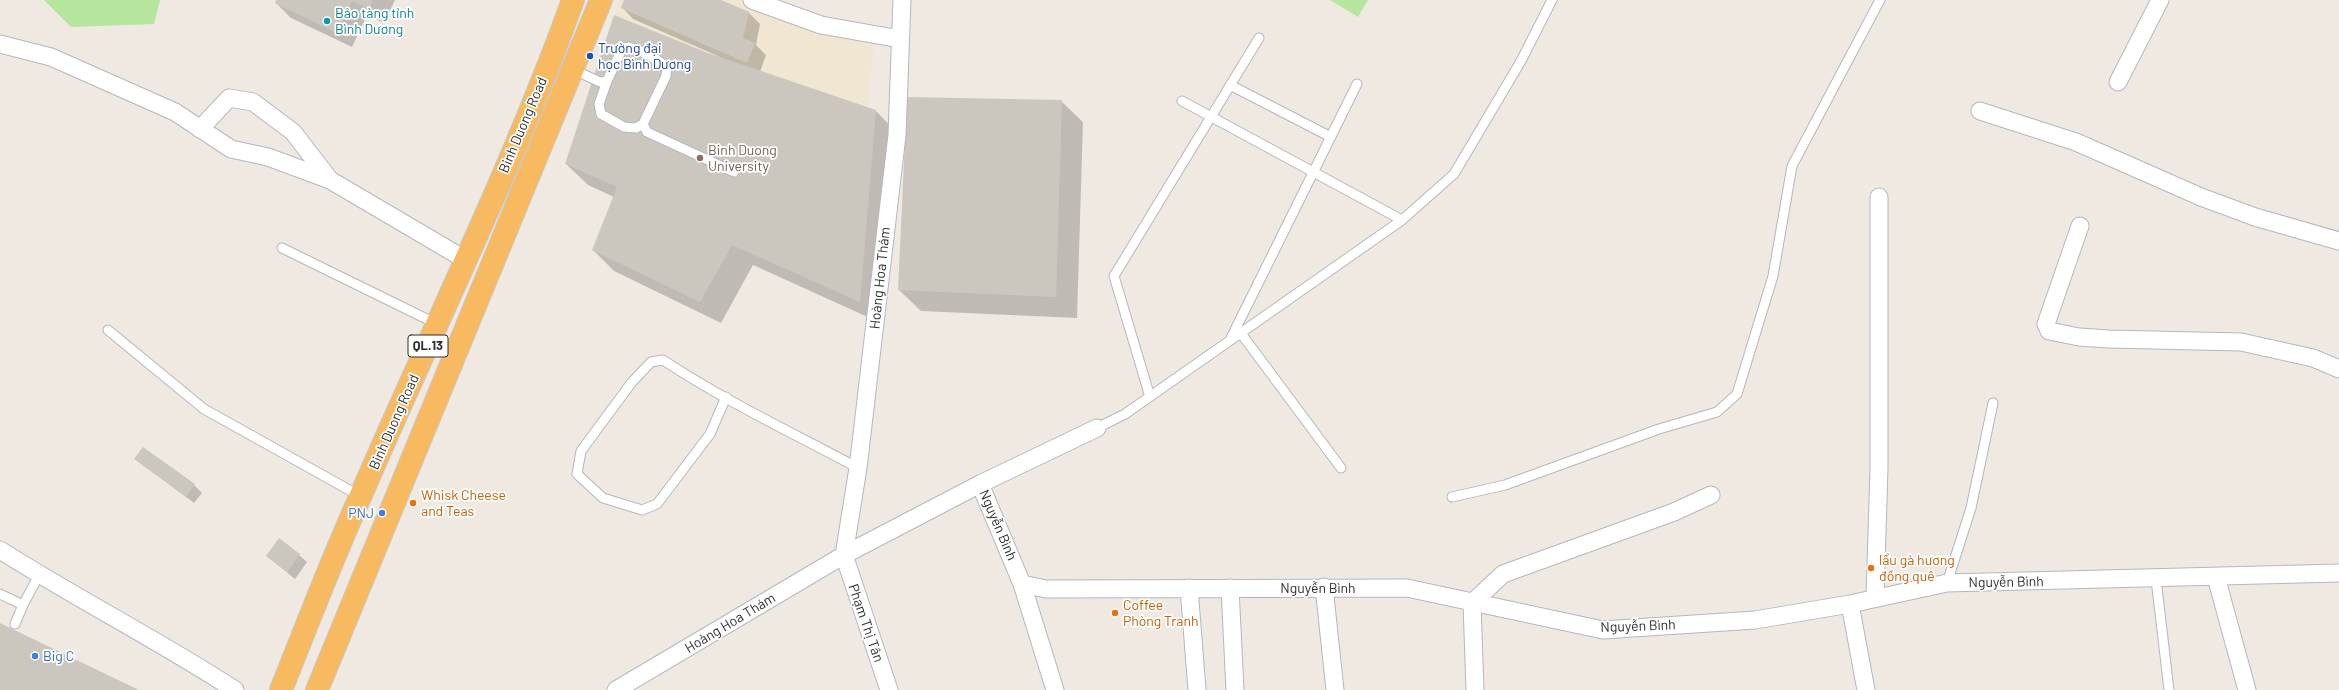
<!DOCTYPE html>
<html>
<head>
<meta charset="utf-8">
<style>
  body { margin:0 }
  canvas { display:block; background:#efe9e1 }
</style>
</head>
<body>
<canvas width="2339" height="690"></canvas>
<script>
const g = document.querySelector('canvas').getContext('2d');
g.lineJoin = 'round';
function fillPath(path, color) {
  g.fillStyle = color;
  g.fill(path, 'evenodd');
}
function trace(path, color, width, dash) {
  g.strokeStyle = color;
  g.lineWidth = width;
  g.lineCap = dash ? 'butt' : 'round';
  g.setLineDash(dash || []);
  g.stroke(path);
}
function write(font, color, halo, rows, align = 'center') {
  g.font = font + ' Barlow,sans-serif';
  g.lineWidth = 3.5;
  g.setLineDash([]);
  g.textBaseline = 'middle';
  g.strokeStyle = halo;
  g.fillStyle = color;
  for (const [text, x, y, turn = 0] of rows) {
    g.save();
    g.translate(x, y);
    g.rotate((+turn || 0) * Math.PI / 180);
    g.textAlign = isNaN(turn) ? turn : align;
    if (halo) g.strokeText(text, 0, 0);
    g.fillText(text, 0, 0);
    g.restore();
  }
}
fillPath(new Path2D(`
  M620,0H756L874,39L868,108L708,53L614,15Z`), '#f0e6d1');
fillPath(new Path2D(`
  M44,0H160L154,24L71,27Z
  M1330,0H1368L1358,17Z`), '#b6e59e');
fillPath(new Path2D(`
  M277,0H395L384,23L367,15L352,47L291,18L276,3Z
  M625,0H719L748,12L760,24L756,45L766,55L760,72L876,111L897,133L881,323L753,265L721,323L614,271L593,250L614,197L588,185L566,164L720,57L633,19L622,7Z
  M1061,101L1083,122L1077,318L921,311L899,290Z
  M136,459L194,485L202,493L194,503Z
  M299,555L307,562L295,579L267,556Z`), '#0003');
fillPath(new Path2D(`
  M276,0H373L369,9L352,1L337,33L275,3Z
  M624,0H721L749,12L743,38L755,43L747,63L621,8Z
  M614,15L708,53L876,110L860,302L732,245L700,302L592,250L617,187L565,164Z
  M907,97L1062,100L1056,297L898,290Z
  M143,447L195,484L186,497L134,459Z
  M279,538L300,554L287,572L266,556Z
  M0,623L139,690H0Z`), '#cbc7bf');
const service = new Path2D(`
  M572,69L600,82L607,81L621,51L628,47C642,50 655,58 667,67L666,76L643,124L647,132L734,172
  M607,81L599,104L601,114L624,127L636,128L643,124
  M1230,85L1331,137
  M1182,101L1402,220
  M282,248L437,324
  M108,330L204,409L360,496
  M1240,332L1341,468
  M1231,338L1357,84
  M726,397L710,434L657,504L642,510L603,498L577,474L581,451L632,382L651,362L663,360C725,401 793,433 858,468
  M1150,397L1114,276L1259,38
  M1097,428L1125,414L1402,220L1454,174L1521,61L1552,0
  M1452,497L1505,485L1659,429L1717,412L1737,394L1773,276L1792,166L1880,0
  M2156,579L2169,690
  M1947,583L1971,508L1993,403
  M0,594L23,605L39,575
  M15,624L23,605`);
const minor = new Path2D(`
  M752,0L821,25L900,39
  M0,44L51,57L175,112L231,149L268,157L330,180L466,260
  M2118,82L2160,0
  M1980,111L2076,142L2201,197L2255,217L2339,241
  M200,129L229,98L253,102L293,132L330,180
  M2080,226L2046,324L2049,331L2079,337L2109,339L2241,342L2313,358L2339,369
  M980,484L1022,584L1046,589L1407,588L1603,630L1755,620L1850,604L1947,583L2339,573
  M0,550C77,599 158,640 235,690
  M2216,577L2247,690
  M1022,584L1055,690
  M1324,587L1335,690
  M1189,588L1197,690
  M1230,588L1235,690
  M1875,597L1879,468V197
  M1850,604L1866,690
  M616,690L844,555L980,484L1097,428
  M889,690L844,555L858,468L897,135L902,0
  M1475,690L1472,603L1503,574L1674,512L1711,495`);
const trunk = new Path2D(`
  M281,690C307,625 332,559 361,495C432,330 512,169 573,0
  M317,690L601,0`);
trace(service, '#b4b7c1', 11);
trace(minor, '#b4b7c1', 19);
trace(trunk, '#c9c9c9', 24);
trace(service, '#fff', 9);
trace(minor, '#fff', 17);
trace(trunk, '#f8ba60', 22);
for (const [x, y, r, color] of [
  [327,21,4,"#0f9aa8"],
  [590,56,4,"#1a4fb4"],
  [700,158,4,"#8d6e63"],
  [413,503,4,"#e8710a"],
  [382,513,4,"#3f7fe0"],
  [1871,568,4,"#e8710a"],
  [1115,613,4,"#e8710a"],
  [35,656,4,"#3f7fe0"]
]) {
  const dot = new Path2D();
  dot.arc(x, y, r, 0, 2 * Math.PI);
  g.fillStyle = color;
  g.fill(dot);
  trace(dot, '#fff', 1.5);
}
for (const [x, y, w] of [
  [428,346,40]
]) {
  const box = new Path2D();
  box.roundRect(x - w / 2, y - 11, w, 22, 3);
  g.fillStyle = '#fff';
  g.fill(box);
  trace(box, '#2e2e2e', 1);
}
write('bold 13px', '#2e2e2e', null, [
  ["QL.13",428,346]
]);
write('14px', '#0d838f', '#fff', [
  ["Bảo tàng tỉnh",335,13],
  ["Bình Dương",335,29]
], 'left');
write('14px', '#164399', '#fff', [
  ["Trường đại",598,48],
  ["học Bình Dương",598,64]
], 'left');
write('14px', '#2e2e2e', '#fff', [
  ["Binh Duong Road",523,125,-67],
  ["Hoàng Hoa Thám",880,278,-84],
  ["Binh Duong Road",394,422,-66],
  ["Nguyễn Bình",998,525,67],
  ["Nguyễn Bình",2006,582,-1],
  ["Nguyễn Bình",1318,588],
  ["Hoàng Hoa Thám",730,623,-31],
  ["Phạm Thị Tân",866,623,71],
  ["Nguyễn Bình",1638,626,-2]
]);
write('14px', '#785e54', '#fff', [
  ["Binh Duong",708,150],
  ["University",708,166]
], 'left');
write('14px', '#c56008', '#fff', [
  ["Whisk Cheese",421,495],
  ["and Teas",421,511],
  ["lẩu gà hương",1879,560],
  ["đồng quê",1879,576],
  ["Coffee",1123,605],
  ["Phòng Tranh",1123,621]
], 'left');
write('14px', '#366cbe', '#fff', [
  ["PNJ",374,513],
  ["Big C",43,656,"left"]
], 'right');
</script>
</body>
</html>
